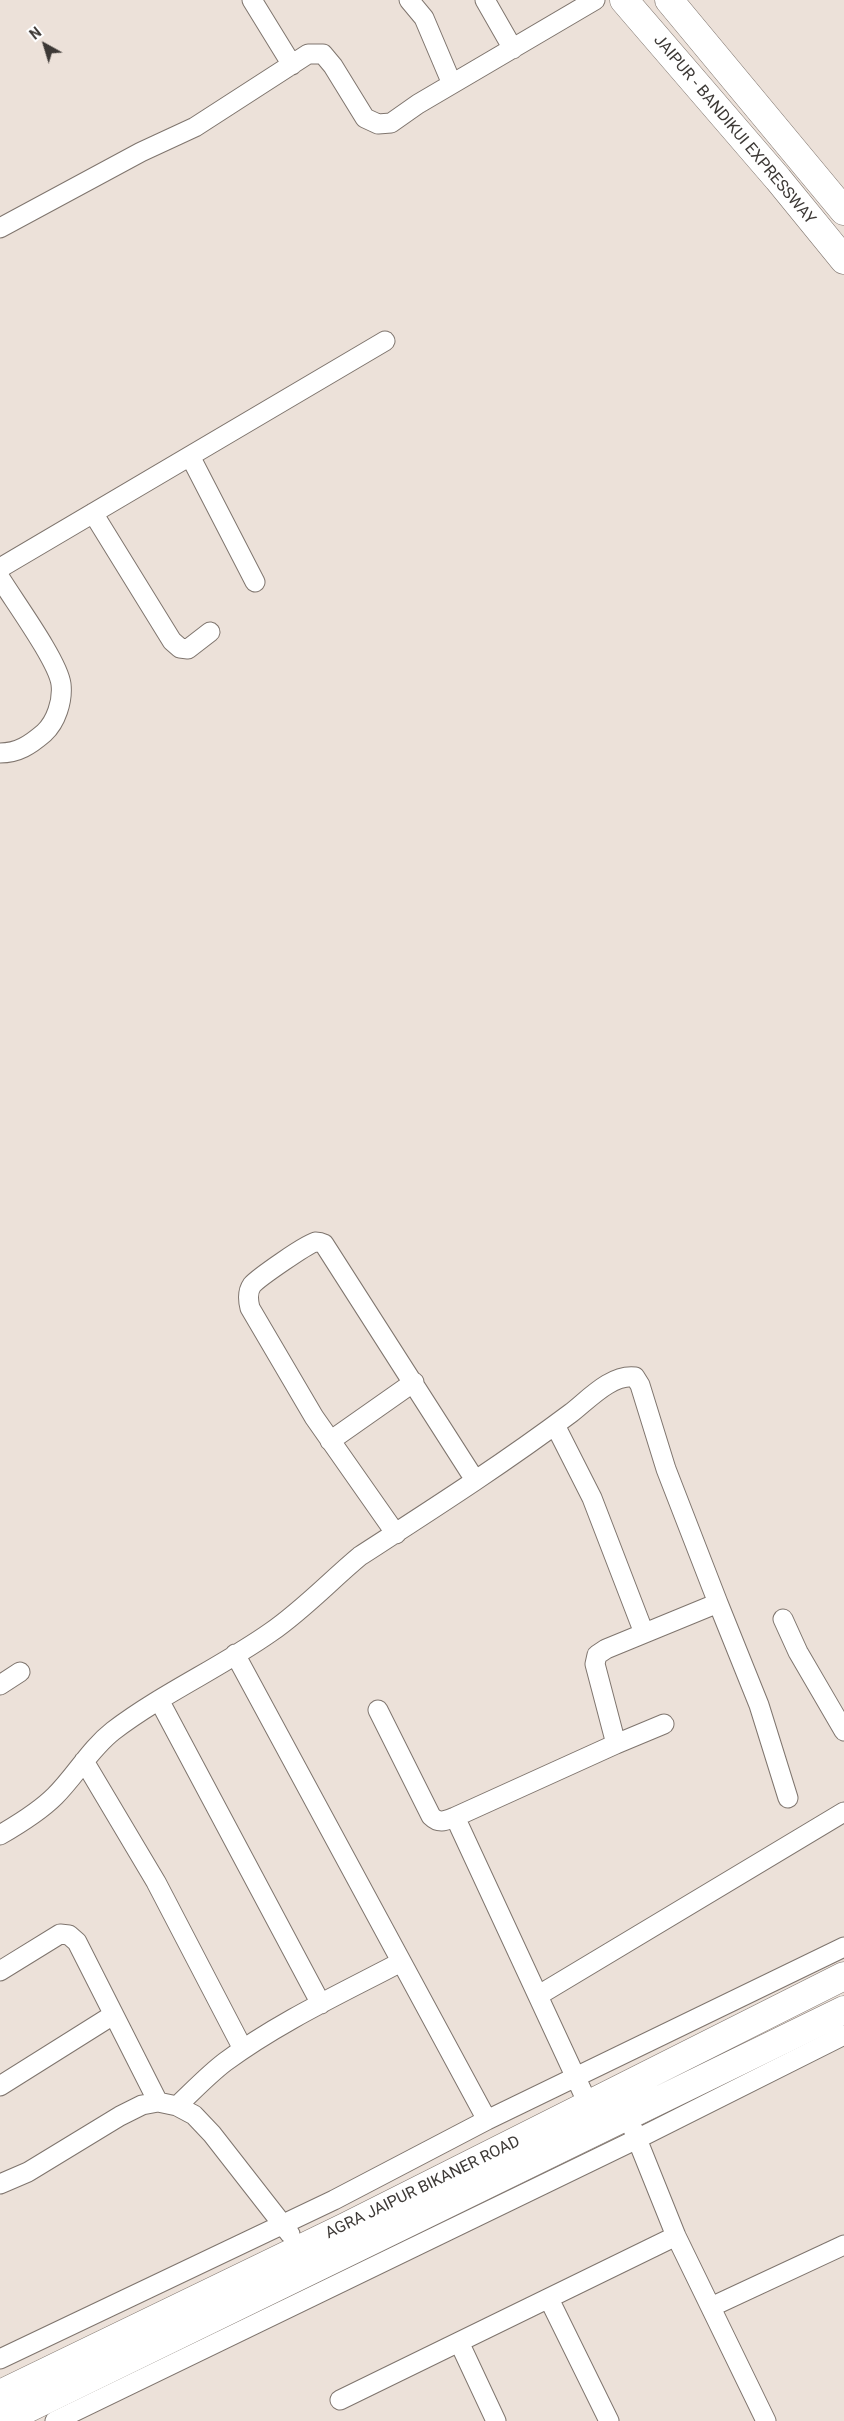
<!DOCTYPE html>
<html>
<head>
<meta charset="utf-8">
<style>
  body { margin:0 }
  #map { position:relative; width:844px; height:2421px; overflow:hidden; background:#ece1d9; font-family:Roboto,sans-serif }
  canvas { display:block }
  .north { position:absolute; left:20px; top:20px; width:50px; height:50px; -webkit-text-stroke:4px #fff; paint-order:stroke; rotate:321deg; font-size:14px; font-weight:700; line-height:20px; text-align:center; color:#3d3936 }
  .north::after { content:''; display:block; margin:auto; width:18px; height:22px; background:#3d3936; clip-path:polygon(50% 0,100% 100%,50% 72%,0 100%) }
</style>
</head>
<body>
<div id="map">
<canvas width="844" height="2421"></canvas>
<div class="north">N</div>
</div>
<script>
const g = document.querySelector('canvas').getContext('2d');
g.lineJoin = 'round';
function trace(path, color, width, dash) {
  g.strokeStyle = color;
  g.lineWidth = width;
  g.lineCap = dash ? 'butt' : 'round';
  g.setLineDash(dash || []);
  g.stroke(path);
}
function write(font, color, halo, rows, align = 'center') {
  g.font = font + ' Roboto,sans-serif';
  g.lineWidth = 4;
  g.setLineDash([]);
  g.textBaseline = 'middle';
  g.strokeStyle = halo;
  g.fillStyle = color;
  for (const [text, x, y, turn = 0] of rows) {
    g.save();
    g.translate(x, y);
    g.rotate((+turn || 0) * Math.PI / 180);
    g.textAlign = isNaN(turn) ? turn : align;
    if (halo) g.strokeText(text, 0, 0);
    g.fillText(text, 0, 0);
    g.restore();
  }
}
const minor = new Path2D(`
  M252,0L292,65
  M409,0L424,18L452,84
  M485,0L513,49
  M0,228L141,152L195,127L308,54H323L333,66L365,118L378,124L391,123L418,104L595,0
  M190,456L255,582
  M93,513L172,641L180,648L188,649L210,632
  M0,568L385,341
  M0,578C14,601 58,661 61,684C63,701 56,722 44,733C30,745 18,753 0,753
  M555,1425L592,1498L644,1633
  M330,1441L414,1382
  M396,1534L314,1417L250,1308C248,1300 247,1292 252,1285C258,1278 308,1243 316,1242C319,1242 322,1243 324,1244L475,1480
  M718,1603L759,1705L788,1798
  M783,1619L798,1652L844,1731
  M235,1654L487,2120
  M0,1685L20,1672
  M159,1700L321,2004
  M378,1710L431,1816C439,1824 445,1821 455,1817
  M616,1744L664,1724
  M84,1761L156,1882L243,2049
  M0,1835C19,1824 40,1811 55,1796C76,1775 90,1749 113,1731C163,1693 220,1668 271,1632C303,1610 330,1581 360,1556C431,1510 503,1464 571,1413C588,1400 611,1374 635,1377L640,1385L666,1469L718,1603L606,1649L597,1655L595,1664L616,1744L455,1817L589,2106
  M0,1971L60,1934L69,1935L77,1942L158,2102
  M539,1995L844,1812
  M0,2086L113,2015
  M177,2106C193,2091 208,2075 225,2062C279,2022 342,1993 401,1962
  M633,2129L676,2236L766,2421
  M0,2184L28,2172L120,2116L142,2105L158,2102L177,2106L194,2115L212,2134L290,2234
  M549,2299L609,2421
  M711,2307L844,2245
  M459,2342L496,2421
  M0,2359L334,2200L487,2120L844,1947
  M340,2400L676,2236
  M55,2421L637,2139L844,2035`);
const highway = new Path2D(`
  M624,0L778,179L844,260
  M669,0L844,211
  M0,2394L345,2227L844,1976
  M2,2421L844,2010`);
trace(minor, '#7f756e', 21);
trace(highway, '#7f756e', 29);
trace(minor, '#fff', 19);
trace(highway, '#fff', 28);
write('16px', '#3d3936', '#fff', [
  ["JAIPUR - BANDIKUI EXPRESSWAY",734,130,50],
  ["AGRA JAIPUR BIKANER ROAD",423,2188,-26]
]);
</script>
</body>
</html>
